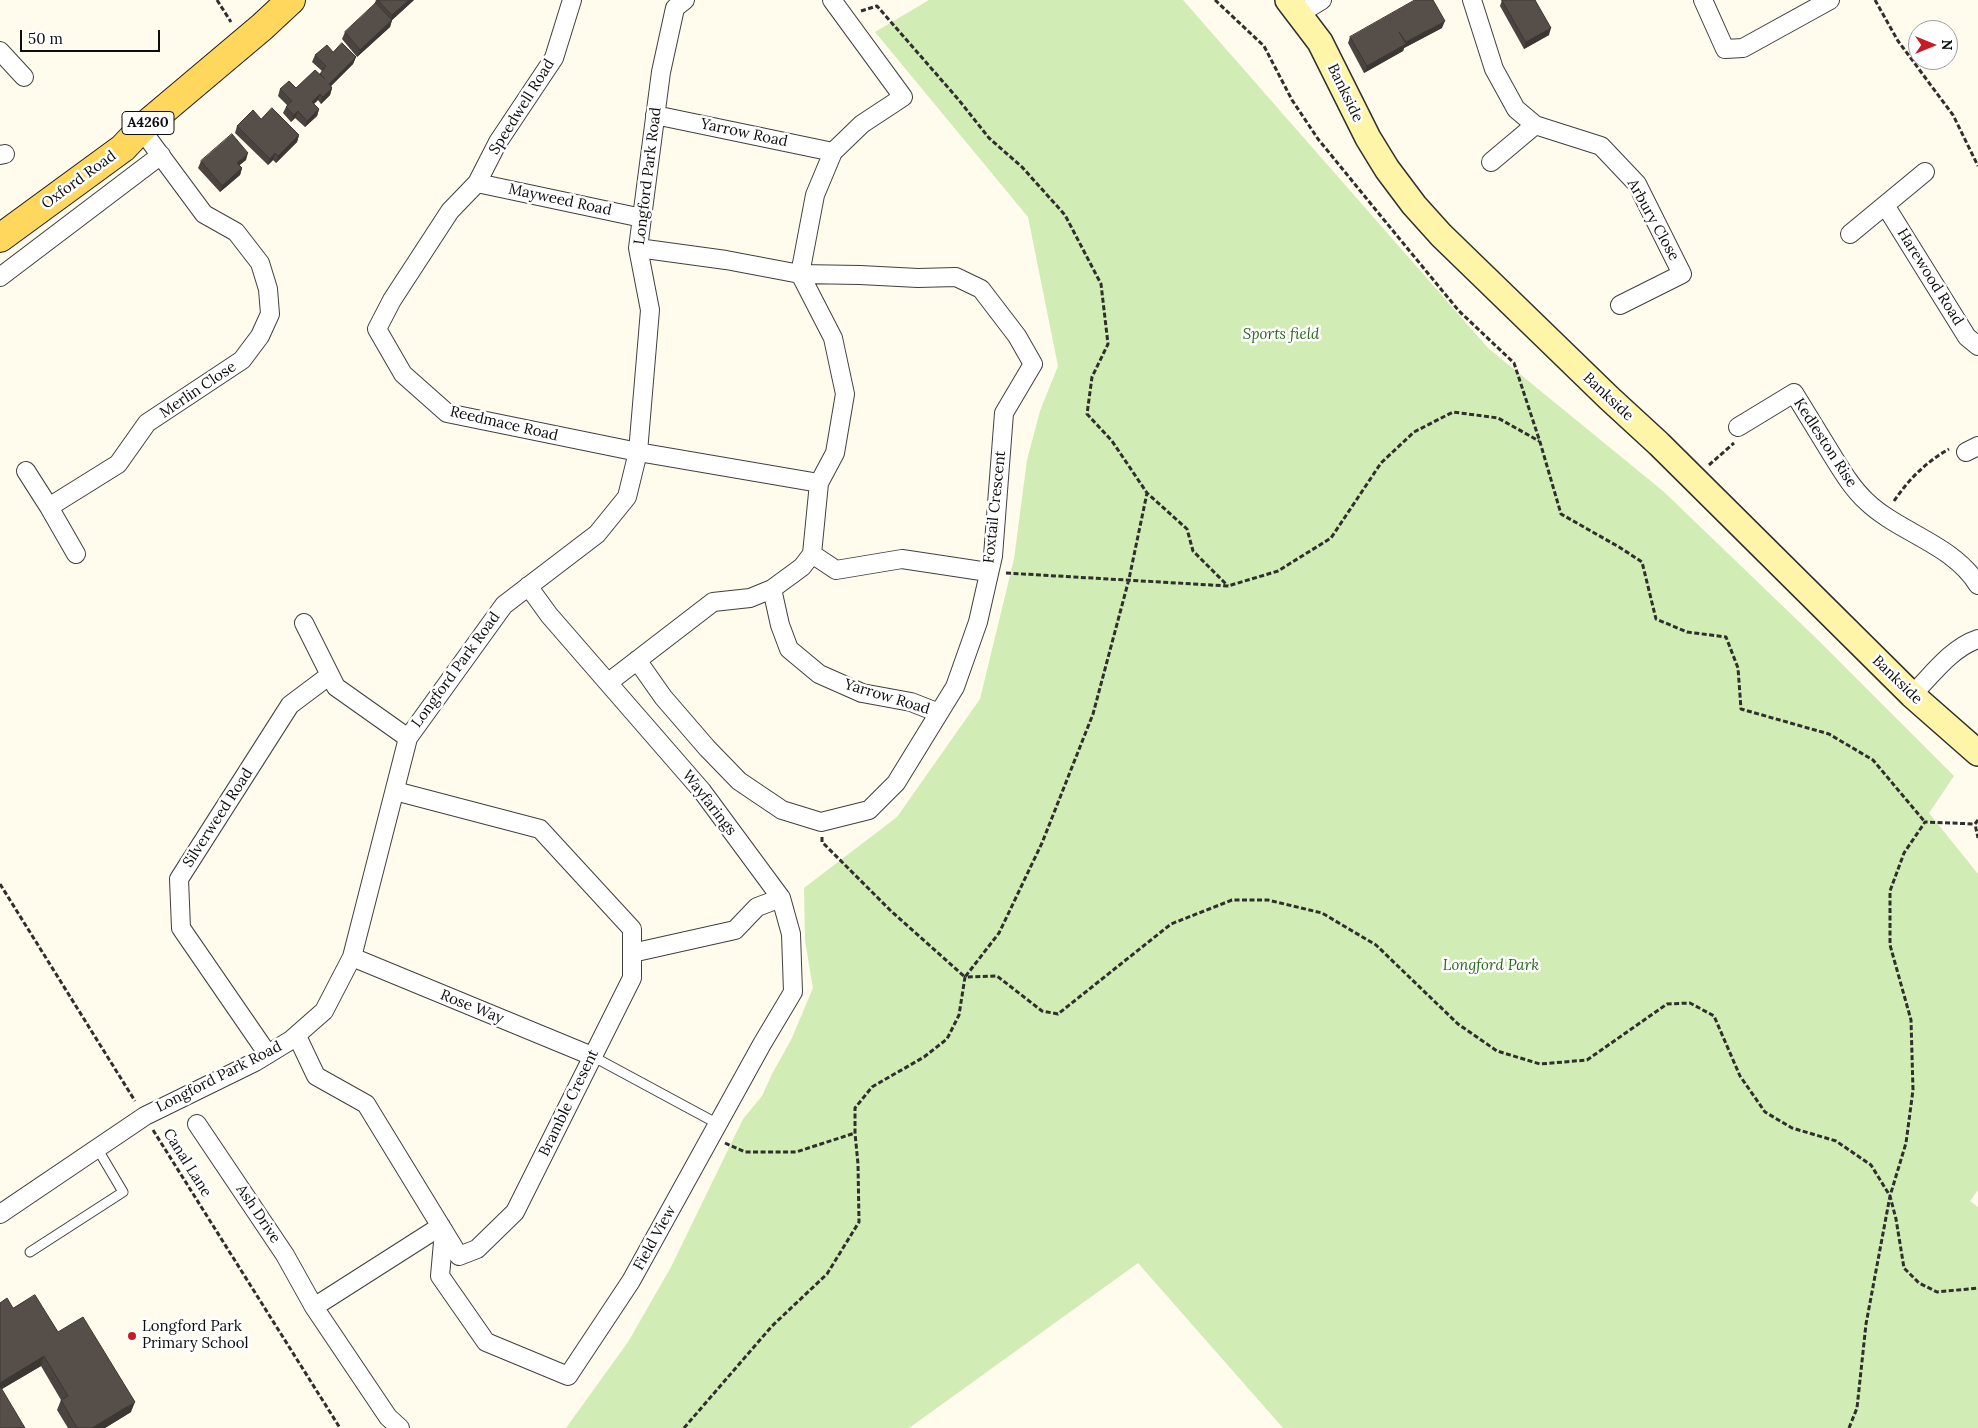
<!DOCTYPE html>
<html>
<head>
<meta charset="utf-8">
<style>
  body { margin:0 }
  #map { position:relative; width:1978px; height:1428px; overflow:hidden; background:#fffbed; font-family:Lora,serif }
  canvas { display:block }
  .north { position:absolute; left:1908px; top:20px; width:50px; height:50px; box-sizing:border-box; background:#fff; border:1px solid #9e9e9e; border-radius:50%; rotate:90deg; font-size:14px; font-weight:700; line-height:20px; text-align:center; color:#0d0d0d }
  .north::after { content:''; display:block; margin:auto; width:18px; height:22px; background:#c51d26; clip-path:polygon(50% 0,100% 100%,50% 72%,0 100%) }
  .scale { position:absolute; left:20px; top:30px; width:140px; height:22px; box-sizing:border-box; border:2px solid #0d0d0d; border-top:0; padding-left:6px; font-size:15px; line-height:18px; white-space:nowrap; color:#0d0d0d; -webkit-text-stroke:4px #fff; paint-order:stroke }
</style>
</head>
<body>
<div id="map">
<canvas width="1978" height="1428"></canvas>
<div class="north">N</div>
<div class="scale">50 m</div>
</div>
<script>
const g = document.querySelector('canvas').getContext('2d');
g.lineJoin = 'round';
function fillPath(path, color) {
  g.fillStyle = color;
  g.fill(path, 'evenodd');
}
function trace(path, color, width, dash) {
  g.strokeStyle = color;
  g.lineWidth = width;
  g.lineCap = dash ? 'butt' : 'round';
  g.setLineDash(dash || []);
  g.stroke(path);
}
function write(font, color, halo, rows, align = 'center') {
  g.font = font + ' Lora,serif';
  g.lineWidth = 5;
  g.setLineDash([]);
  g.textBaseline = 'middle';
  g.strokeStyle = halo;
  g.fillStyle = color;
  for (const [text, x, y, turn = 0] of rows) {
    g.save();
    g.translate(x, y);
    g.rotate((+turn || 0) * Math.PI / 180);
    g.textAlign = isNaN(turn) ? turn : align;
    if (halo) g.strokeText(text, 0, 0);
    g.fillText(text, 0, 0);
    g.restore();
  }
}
fillPath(new Path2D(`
  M929,0H1183L1488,348L1663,491L1818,640L1954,776L1929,813L1978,874V1190L1970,1201L1978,1207V1428H1283L1138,1263L909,1428H566L628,1342L671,1267L743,1119L762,1096L772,1074L791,1040L813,988L805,941L804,888L897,817L980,699L1014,559L1027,460L1040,411L1058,366L1028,217L875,32Z`), '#d1ecb4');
const lane = new Path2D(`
  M592,1056L718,1124
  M30,1252L123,1192L97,1148`);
const street = new Path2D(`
  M572,0L554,58L498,142L477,183L450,211L392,300L377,329L403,374L447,413L638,452L819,483L835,453L845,394L833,338L800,274L860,275L918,278L956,277L981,289L1017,336L1033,364L1004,413L993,556L978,622L955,687L896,783L869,810L821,822L782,810L739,781L707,748L663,697L637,660
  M1472,0L1494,69L1516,109L1535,125L1601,146L1637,184L1682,274L1620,305
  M1703,0L1725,49L1743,48L1830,0
  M1299,14L1322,0
  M0,51L24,77
  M655,115L833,152
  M0,155L5,154
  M1491,162L1535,125
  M477,183L642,218
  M1885,205L1967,337L1978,346
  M1850,234L1925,172
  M638,248L726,260L800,274L815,195L833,152L862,124L903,97L832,0
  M0,277L161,155
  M1738,427L1794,393C1807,414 1819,434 1832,455C1842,471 1852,488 1866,501C1899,533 1953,544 1978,585
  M1966,452L1978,446
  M26,471L49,507
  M76,554L49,507L118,464L147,423L242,360L260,336L270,314L268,289L260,263L236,232L204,214L141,129
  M812,554L836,570L902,559L988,572
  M528,586L549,615L702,791L781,898L757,907L735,930L632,953
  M772,589L780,625L789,649L819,674L862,693L911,702L939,713
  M304,623L336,687L408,738
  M609,682L713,602L750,598L772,589L802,567L812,554L819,483
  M1912,695C1932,675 1951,648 1978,639
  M352,957L592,1056
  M297,1036L316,1076L366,1104L459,1256L477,1249L515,1212L632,978V929L540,829L395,791
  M267,1053L181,928L179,879L290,705L330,675
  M197,1124L285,1255L314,1307L441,1226
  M0,1214L145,1116L255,1062L291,1040L324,1011L352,957L408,738L504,605L597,534L627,497L638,452L650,310L638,248L661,72L675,8L685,0
  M444,1231L440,1276L486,1342L568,1376L631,1281L762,1044L793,992L791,934L781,898
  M314,1307L388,1417L400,1428`);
const secondary = new Path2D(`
  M1288,0L1320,42L1368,138L1387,169L1414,205L1441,235L1609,398L1659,444L1912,695L1978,753`);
const primary = new Path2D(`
  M0,238L123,148L141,129L262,27L291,0`);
trace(lane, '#404040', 11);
trace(street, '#404040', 20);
trace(secondary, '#2f2f2f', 28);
trace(primary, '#1e1e1e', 30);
trace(new Path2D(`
  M217,0L231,22
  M1215,0L1264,46L1292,100L1318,139L1380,215L1459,311L1514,363L1540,442L1561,514L1619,547L1642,562L1656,619L1687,632L1726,637L1738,668L1741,709L1829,734L1873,760L1925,822
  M1875,0L1898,41L1953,115L1978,166
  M861,11L877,6L958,99L989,138L1022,167L1065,215L1101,284L1108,344L1092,377L1087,414L1112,441L1147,493L1187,529L1193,551L1228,586
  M1709,465L1734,443
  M1894,501C1909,479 1926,462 1949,449
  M1006,573L1228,586L1278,571L1331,538L1381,463L1414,432L1453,412L1498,418L1539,441
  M1978,820L1975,824L1978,838
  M822,837V842L891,911L965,977L999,933L1042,843L1093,714L1129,579L1147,493
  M0,884L135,1101
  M153,1130L340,1428
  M725,1143L745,1152H796L855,1133
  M684,1428L772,1326L827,1274L859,1222L858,1164L855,1133V1108L872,1087L924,1057L947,1039L959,1015L965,977L997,976L1042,1011L1058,1014L1171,924L1232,900H1268L1322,913L1376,945L1458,1024L1497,1051L1540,1064L1587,1060L1667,1004L1690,1003L1714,1016L1740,1076L1765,1112L1792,1128L1836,1141L1871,1165L1890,1196L1896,1219L1904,1268L1919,1283L1937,1292L1978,1288
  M1849,1428L1857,1408L1866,1324L1890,1196L1906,1143L1913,1090L1911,1020L1890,945V891L1904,853L1925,822L1975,824`), '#2f2f2f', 3, [5, 2.5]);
trace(lane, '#fff', 9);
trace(street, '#fff', 18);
trace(secondary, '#fff5a8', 25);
trace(primary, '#ffd75d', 28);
fillPath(new Path2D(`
  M376,0H414L392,20L390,27L357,57L342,39L345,32L374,5Z
  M1502,0H1535L1549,35L1524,49L1500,6Z
  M1442,28L1404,48L1403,51L1364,73L1348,43L1350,37Z
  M333,52L356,57L353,64L331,86L332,88L330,95L321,104L318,100L314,104L319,109L317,116L305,127L295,118L291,122L283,113L287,105L278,96L280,89L296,88L320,74L322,71L312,62L315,55Z
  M261,119L299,135L297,142L276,163L273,160L268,165L235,133L237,126Z
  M246,160L239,165L242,168L240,175L220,192L198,168L201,161Z
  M0,1303L13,1308L58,1332L131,1412L105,1428H68L57,1410L61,1400L41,1366L2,1389L0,1428Z`), '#4a433f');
fillPath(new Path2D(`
  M409,0H414L390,22L392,15Z
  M392,20L390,27L357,57L360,50Z
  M1445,21L1442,28L1404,48L1403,51L1364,73L1367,66L1405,45L1406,42Z
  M1551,28L1549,35L1524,49L1526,42Z
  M356,57L353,64L326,91L329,84Z
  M332,88L330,95L321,104L323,97Z
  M320,94L318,100L309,108L312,102Z
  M319,109L317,116L305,127L307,121Z
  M298,111L295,118L291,122L294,115Z
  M299,135L297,142L276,163L278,156Z
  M248,153L246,160L235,169L237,163Z
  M275,153L273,160L268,165L270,159Z
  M242,168L240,175L220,192L222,186Z
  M44,1356L41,1366L0,1390V1383Z
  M135,1402L131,1412L105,1428H92Z`), '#3c3733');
const building = new Path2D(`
  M378,0H409L392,15Z
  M1415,0H1433L1445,21L1406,42L1399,32L1406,44L1367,66L1350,37Z
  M1502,0H1535L1551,28L1526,42Z
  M376,3L392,20L360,50L345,32Z
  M342,43L356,57L329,84L332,88L323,97L320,94L312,102L319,109L307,121L298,111L294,115L286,107L292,101L280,89L289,81L296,88L315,70L325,79L320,74L326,66L315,55L327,45L333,52Z
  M272,108L299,135L278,156L275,153L270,159L237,126L253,110L261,119Z
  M232,134L248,153L237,163L242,168L222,186L201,161Z
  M35,1295L58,1332L83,1317L135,1402L92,1428H77L61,1400L68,1396L44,1356L0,1383V1303L7,1298L13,1308Z
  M0,1386L25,1428H0Z`);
fillPath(building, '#564e49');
trace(building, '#3c3733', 1);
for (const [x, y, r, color] of [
  [132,1336,5,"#c51d26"]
]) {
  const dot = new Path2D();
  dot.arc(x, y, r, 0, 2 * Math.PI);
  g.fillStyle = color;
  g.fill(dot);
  trace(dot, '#fff', 2);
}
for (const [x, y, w] of [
  [148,123,52]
]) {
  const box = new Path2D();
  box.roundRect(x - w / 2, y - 11.5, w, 23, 4);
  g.fillStyle = '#fff';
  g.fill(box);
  trace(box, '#0d0d0d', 1);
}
write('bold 14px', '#0d0d0d', null, [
  ["A4260",148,123]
]);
write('15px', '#0d0d0d', '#fff', [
  ["Bankside",1345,93,64],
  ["Speedwell Road",522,107,-58],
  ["Yarrow Road",744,133,12],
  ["Longford Park Road",648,176,-83],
  ["Oxford Road",79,180,-36],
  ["Mayweed Road",560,200,12],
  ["Arbury Close",1653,220,61],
  ["Harewood Road",1930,277,58],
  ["Merlin Close",198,390,-34],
  ["Bankside",1608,397,43],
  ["Reedmace Road",504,424,13],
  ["Kedleston Rise",1825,443,57],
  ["Foxtail Crescent",995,507,-84],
  ["Longford Park Road",456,670,-54],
  ["Bankside",1897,680,44],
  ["Yarrow Road",887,697,17],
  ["Wayfarings",709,803,52],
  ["Silverweed Road",218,818,-57],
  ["Rose Way",472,1007,22],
  ["Longford Park Road",219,1077,-27],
  ["Bramble Cresent",569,1103,-64],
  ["Canal Lane",187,1163,58],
  ["Ash Drive",258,1214,56],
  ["Field View",655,1238,-61]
]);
write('italic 15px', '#2a681a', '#fff', [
  ["Sports field",1281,335],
  ["Longford Park",1491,966]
]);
write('15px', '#0d0d0d', '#fff', [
  ["Longford Park",142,1327],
  ["Primary School",142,1344]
], 'left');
</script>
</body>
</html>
